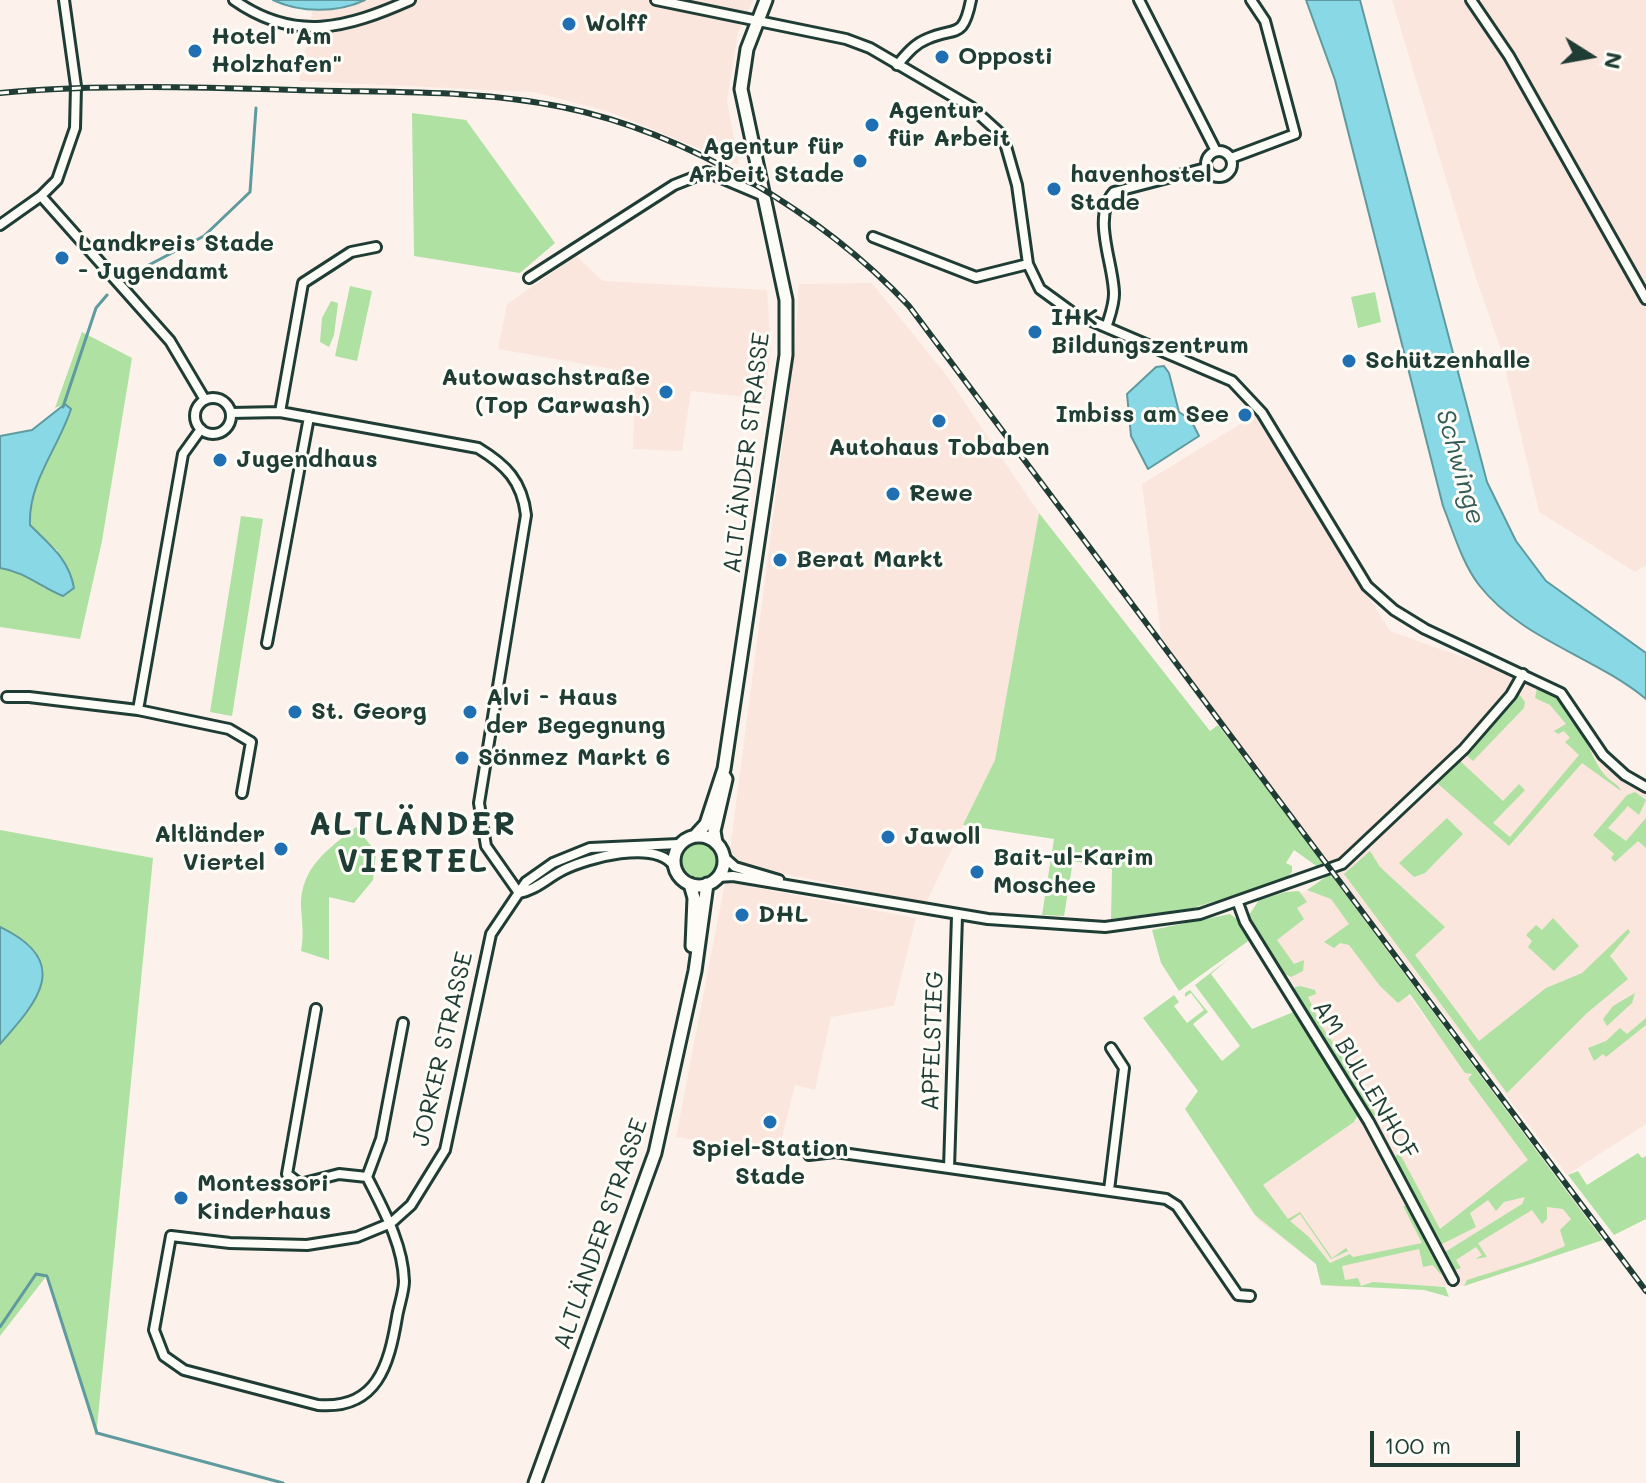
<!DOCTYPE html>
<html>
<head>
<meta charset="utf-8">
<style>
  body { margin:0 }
  #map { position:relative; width:1646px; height:1483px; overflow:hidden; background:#fcf2eb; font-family:Mali,sans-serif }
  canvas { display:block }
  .north { position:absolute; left:1550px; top:16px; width:80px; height:80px; -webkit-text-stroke:6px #fdfcf7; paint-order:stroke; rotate:101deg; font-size:22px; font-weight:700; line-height:32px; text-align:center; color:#1f3d34 }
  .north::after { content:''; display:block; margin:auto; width:28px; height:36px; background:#1f3d34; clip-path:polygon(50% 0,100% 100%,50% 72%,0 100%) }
  .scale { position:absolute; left:1370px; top:1431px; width:150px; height:36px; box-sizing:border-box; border:4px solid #1f3d34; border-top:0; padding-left:10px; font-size:24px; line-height:28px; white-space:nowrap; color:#1f3d34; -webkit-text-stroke:6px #fdfcf7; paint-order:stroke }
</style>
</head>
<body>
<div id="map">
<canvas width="1646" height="1483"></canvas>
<div class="north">N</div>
<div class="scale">100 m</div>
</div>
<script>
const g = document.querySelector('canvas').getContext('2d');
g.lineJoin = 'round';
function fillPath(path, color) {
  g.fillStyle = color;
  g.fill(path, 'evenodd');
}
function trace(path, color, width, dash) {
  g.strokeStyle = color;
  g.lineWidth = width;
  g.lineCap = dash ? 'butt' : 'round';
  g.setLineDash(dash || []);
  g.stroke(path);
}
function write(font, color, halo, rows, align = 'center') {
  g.font = font + ' Mali,sans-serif';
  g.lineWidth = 6;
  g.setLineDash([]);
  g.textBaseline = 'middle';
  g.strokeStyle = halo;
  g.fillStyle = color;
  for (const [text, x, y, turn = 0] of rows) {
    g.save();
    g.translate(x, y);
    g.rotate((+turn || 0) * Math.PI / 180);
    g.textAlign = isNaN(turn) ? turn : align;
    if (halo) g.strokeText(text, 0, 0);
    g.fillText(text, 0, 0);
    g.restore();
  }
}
fillPath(new Path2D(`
  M365,0H753L738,32L727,100L739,165L610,112L533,92L299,81L313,9L348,8Z
  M1392,0H1646V565L1635,572L1539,512L1500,347L1475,275Z
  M576,256L603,281L767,290L771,347L765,399L691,391L682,451L633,449L635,373L498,349L507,304Z
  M872,283L947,376L1039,513L995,760L926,903L742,865L730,850L795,347L799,284Z
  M1255,415L1390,631L1521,678L1555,695L1606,764L1646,791V1124L1567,1175L1162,643L1142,484Z
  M725,882L916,918L894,1006L831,1017L815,1090L795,1085L778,1154L676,1137Z
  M1322,884L1596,1238L1589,1245L1464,1286L1338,1287L1321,1285L1316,1264L1258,1220L1244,1198L1373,1109L1257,928L1299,894Z`), '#fbe6dd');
fillPath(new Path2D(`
  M412,113L466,120L555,243L520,273L414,256Z
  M350,286L372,291L357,361L335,356Z
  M1375,292L1381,322L1358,328L1351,297Z
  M331,301L338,303L334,335L329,347L320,342L322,318Z
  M82,332L132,358L102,541L80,639L0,627V568L32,576L45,589L58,551L30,525C29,482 58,450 71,410L65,404L55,408Z
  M1039,513L1210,731L1218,725L1327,868L1322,870L1294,850L1286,863L1292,866V872L1285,880L1189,909L1111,919L1112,869L1073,861L1064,916L1042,915L1054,839L963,825L995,760Z
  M241,516L263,519L232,716L210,712Z
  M1537,688C1580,697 1582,746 1604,774C1609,781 1618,783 1621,791L1582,763L1509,846L1437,783L1459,760L1503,801L1519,784L1525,790L1493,823L1510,837L1579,755L1565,742L1570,738L1564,731L1558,734L1554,731L1566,724L1550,705L1535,698Z
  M1519,694L1525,702L1524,708L1473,761L1465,754Z
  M1635,792L1646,800L1639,815L1628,806L1608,828L1626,841L1646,818V848L1638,841L1615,862L1611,858L1614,854L1593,835L1627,795Z
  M1447,818L1463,834L1425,873L1414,877L1399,863Z
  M356,827L376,852L373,880L354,903L329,897V960L301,951C304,936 302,923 301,907C300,868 328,849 356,827Z
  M0,830L153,858L96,1437L48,1274L0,1336Z
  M682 861a17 17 0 1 1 34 0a17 17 0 1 1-34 0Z
  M1370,851L1380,867L1445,927L1415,955L1479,1041L1546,988L1582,973L1628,929L1630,932L1610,956L1628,979L1587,1013L1507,1093L1344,874Z
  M1330,874L1603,1240L1464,1286L1467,1280C1501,1269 1532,1261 1565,1246L1560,1230L1571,1219L1563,1209L1547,1207V1219L1542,1224L1532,1210L1478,1243L1487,1257L1475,1259L1482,1255L1476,1247L1456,1260L1461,1268L1455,1270L1445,1252L1522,1204L1525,1197L1504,1202L1496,1211L1488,1200L1470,1213L1476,1227L1440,1245L1396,1162V1155L1400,1154L1440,1229L1528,1160L1468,1079L1472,1074L1465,1073L1410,994L1398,1003L1380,986L1349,945L1340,943L1334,948L1324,942L1349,924L1331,899L1307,890Z
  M1286,892L1299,891L1307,902L1297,908L1304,919L1277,940L1294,964L1304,960L1303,971L1291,977L1280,971L1249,915L1259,900Z
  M1230,914L1238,920L1251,939L1179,991L1161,963L1152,930Z
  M1553,918L1579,946L1554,971L1528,947L1532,941L1526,935L1536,925L1542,930Z
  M1231,957L1211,974L1252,1029L1296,1011L1358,1115L1354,1122L1263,1185L1288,1219L1300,1212L1332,1258L1346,1248L1348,1251L1331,1259L1300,1214L1290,1221L1309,1237L1330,1263L1350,1254L1353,1257L1422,1243L1403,1206H1408L1437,1258L1441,1275L1433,1265L1423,1267L1419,1249L1342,1266L1345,1280L1358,1278L1361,1286L1373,1282L1445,1287L1449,1297L1424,1290L1321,1285L1316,1264L1255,1215L1185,1109L1198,1091L1143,1018L1174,995L1179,1002L1174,1006L1187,1023L1204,1010L1191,993L1185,997V993L1190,990L1208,1012L1193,1024L1222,1061L1240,1046L1195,985Z
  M1300,986L1315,990L1316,994L1308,997L1322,1027L1378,1106L1373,1109L1376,1116L1369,1115L1294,993L1295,987Z
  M1635,993L1632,1003L1607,1026L1603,1019L1613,1006Z
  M1646,1018V1025L1606,1057L1603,1054L1594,1061L1588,1048L1606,1041L1620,1028L1627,1034Z
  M1638,1153L1642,1158L1646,1156V1219L1614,1235L1568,1175L1578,1171L1587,1185Z`), '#aee1a2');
const water = new Path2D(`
  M273,0H365C338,13 300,13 273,0Z
  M1306,0H1360L1487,482L1516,541L1546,581L1646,653V699C1594,656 1522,640 1479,585C1462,563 1453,531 1443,506L1335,80Z
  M1164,366L1169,373L1179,412L1191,420L1199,436L1148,469L1131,436L1127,394L1156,367Z
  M65,404L71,409C58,449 28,482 30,525C50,545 69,559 74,588L63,596C40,587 26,572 0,568V436L32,430Z
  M0,927C73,962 38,1001 0,1044Z`);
fillPath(water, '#88d8e5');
trace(water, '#5e9a9e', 2);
trace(new Path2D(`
  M128,276L204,236L250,192L256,108
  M63,407L96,308L107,295
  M0,1327L36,1274L47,1276L97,1433L283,1483`), '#5e9a9e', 3);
const street = new Path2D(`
  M234,0C295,43 347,28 410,0
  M656,0L846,39L870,48L971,107L1003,136L1017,185L1028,264L1040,289L1073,313L1232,381L1262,413L1367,586L1394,610L1425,629L1561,693L1603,755L1625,775L1646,787
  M1139,0L1216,151
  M1471,0L1509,56L1646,299
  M897,65C906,55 914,44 927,39C955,26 963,41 971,0
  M1206 164a13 13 0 1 1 26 0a13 13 0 1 1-26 0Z
  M1231,158L1295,134L1265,21L1251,0
  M41,196L170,341L205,400
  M0,225L41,196L57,180L75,128L76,86L64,0
  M873,237L976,277L1028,264
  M529,278L674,185L707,172L764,196
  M1107,325C1110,315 1114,305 1114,294C1114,264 1091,217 1114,192L1206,168
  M195 416a18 18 0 1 1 36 0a18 18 0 1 1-36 0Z
  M280,412L303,283L351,252L376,247
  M231,413L280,412L478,448C506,465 522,481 526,515L479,803L486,846L519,893
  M267,643L309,417
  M7,697H29L138,710L183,454L201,429
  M138,710L229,729L251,742L242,793
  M724,857L735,867L779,880
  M718,877L733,876L988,919L1105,927L1200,914L1342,864L1464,749L1511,695L1523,674
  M519,893C536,890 547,878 563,870C587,858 655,839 674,866
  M1238,903L1245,922L1369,1122L1453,1280
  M957,916L949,1168L1166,1199L1177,1206L1238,1295L1250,1296
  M316,1009L287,1174L300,1184L339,1174L367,1177
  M403,1023L381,1139L367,1177C383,1209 403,1244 404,1281C404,1292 399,1305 397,1317C389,1365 377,1410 318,1405L184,1370L164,1356L154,1330L171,1236L230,1243L307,1245L357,1237L391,1223L411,1205L445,1150L491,934L526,882L553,863L590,848L679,844
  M809,1155L835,1152L949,1168
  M1109,1190L1124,1068L1111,1048`);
const secondary = new Path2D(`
  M674 861a25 25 0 1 1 50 0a25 25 0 1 1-50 0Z
  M695,836L706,824L724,769L786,355V300L741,89L747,49L766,0
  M716,843L714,831L726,779L723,774
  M690,884L694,898L692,946
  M535,1483L655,1153L695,971L707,884`);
trace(street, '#1f3d34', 14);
trace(secondary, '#1f3d34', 17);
trace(street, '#fdfcf7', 8);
trace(secondary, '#fdfcf7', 11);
const rail = new Path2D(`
  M0,93C99,84 197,87 296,90C384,93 476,89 562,107C686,132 823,214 909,306L1646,1291`);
trace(rail, '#1f3d34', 6);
trace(rail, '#fdfcf7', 3, [9]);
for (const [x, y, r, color] of [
  [569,24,8,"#1f6fb2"],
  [195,51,8,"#1f6fb2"],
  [942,57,8,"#1f6fb2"],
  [872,125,8,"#1f6fb2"],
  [860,161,8,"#1f6fb2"],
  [1054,189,8,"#1f6fb2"],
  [62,258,8,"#1f6fb2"],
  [1035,332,8,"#1f6fb2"],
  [1349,361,8,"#1f6fb2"],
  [666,392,8,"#1f6fb2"],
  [1245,415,8,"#1f6fb2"],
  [939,421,8,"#1f6fb2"],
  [220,460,8,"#1f6fb2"],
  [893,494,8,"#1f6fb2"],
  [780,560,8,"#1f6fb2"],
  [295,712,8,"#1f6fb2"],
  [470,712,8,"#1f6fb2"],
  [462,758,8,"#1f6fb2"],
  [888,837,8,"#1f6fb2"],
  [281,849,8,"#1f6fb2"],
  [977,872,8,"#1f6fb2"],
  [742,915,8,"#1f6fb2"],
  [770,1122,8,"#1f6fb2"],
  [181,1198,8,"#1f6fb2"]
]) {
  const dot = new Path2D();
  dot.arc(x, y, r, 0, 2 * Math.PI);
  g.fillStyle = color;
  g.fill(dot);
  trace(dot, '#fdfcf7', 3);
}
write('bold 24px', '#1f3d34', '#fdfcf7', [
  ["Wolff",585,24],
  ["Hotel \"Am",211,37],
  ["Holzhafen\"",211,65],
  ["Opposti",958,57],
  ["Agentur",888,111],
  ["für Arbeit",888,139],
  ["Agentur für",844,147,"right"],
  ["Arbeit Stade",844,175,"right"],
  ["havenhostel",1070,175],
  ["Stade",1070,203],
  ["Landkreis Stade",78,244],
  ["- Jugendamt",78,272],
  ["IHK",1051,318],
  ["Bildungszentrum",1051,346],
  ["Schützenhalle",1365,361],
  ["Autowaschstraße",650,378,"right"],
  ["(Top Carwash)",650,406,"right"],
  ["Imbiss am See",1229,415,"right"],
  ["Autohaus Tobaben",939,448,"center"],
  ["Jugendhaus",236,460],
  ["Rewe",909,494],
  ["Berat Markt",796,560],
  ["Alvi - Haus",486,698],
  ["der Begegnung",486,726],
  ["St. Georg",311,712],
  ["Sönmez Markt 6",478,758],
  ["Altländer",265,835,"right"],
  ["Viertel",265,863,"right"],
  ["Jawoll",904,837],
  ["Bait-ul-Karim",993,858],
  ["Moschee",993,886],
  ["DHL",758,915],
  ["Spiel-Station",770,1149,"center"],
  ["Stade",770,1177,"center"],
  ["Montessori",197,1184],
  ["Kinderhaus",197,1212]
], 'left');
write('24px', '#1f3d34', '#fdfcf7', [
  ["ALTLÄNDER STRASSE",747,453,-83],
  ["APFELSTIEG",933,1041,-88],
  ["JORKER STRASSE",443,1049,-77],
  ["AM BULLENHOF",1365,1080,59],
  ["ALTLÄNDER STRASSE",601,1234,-71]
]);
write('italic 26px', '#345c57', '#fdfcf7', [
  ["Schwinge",1460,467,74]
]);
g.letterSpacing = '2px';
write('bold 32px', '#1f3d34', '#fdfcf7', [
  ["ALTLÄNDER",413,825],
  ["VIERTEL",413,862]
]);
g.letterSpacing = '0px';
</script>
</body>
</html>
